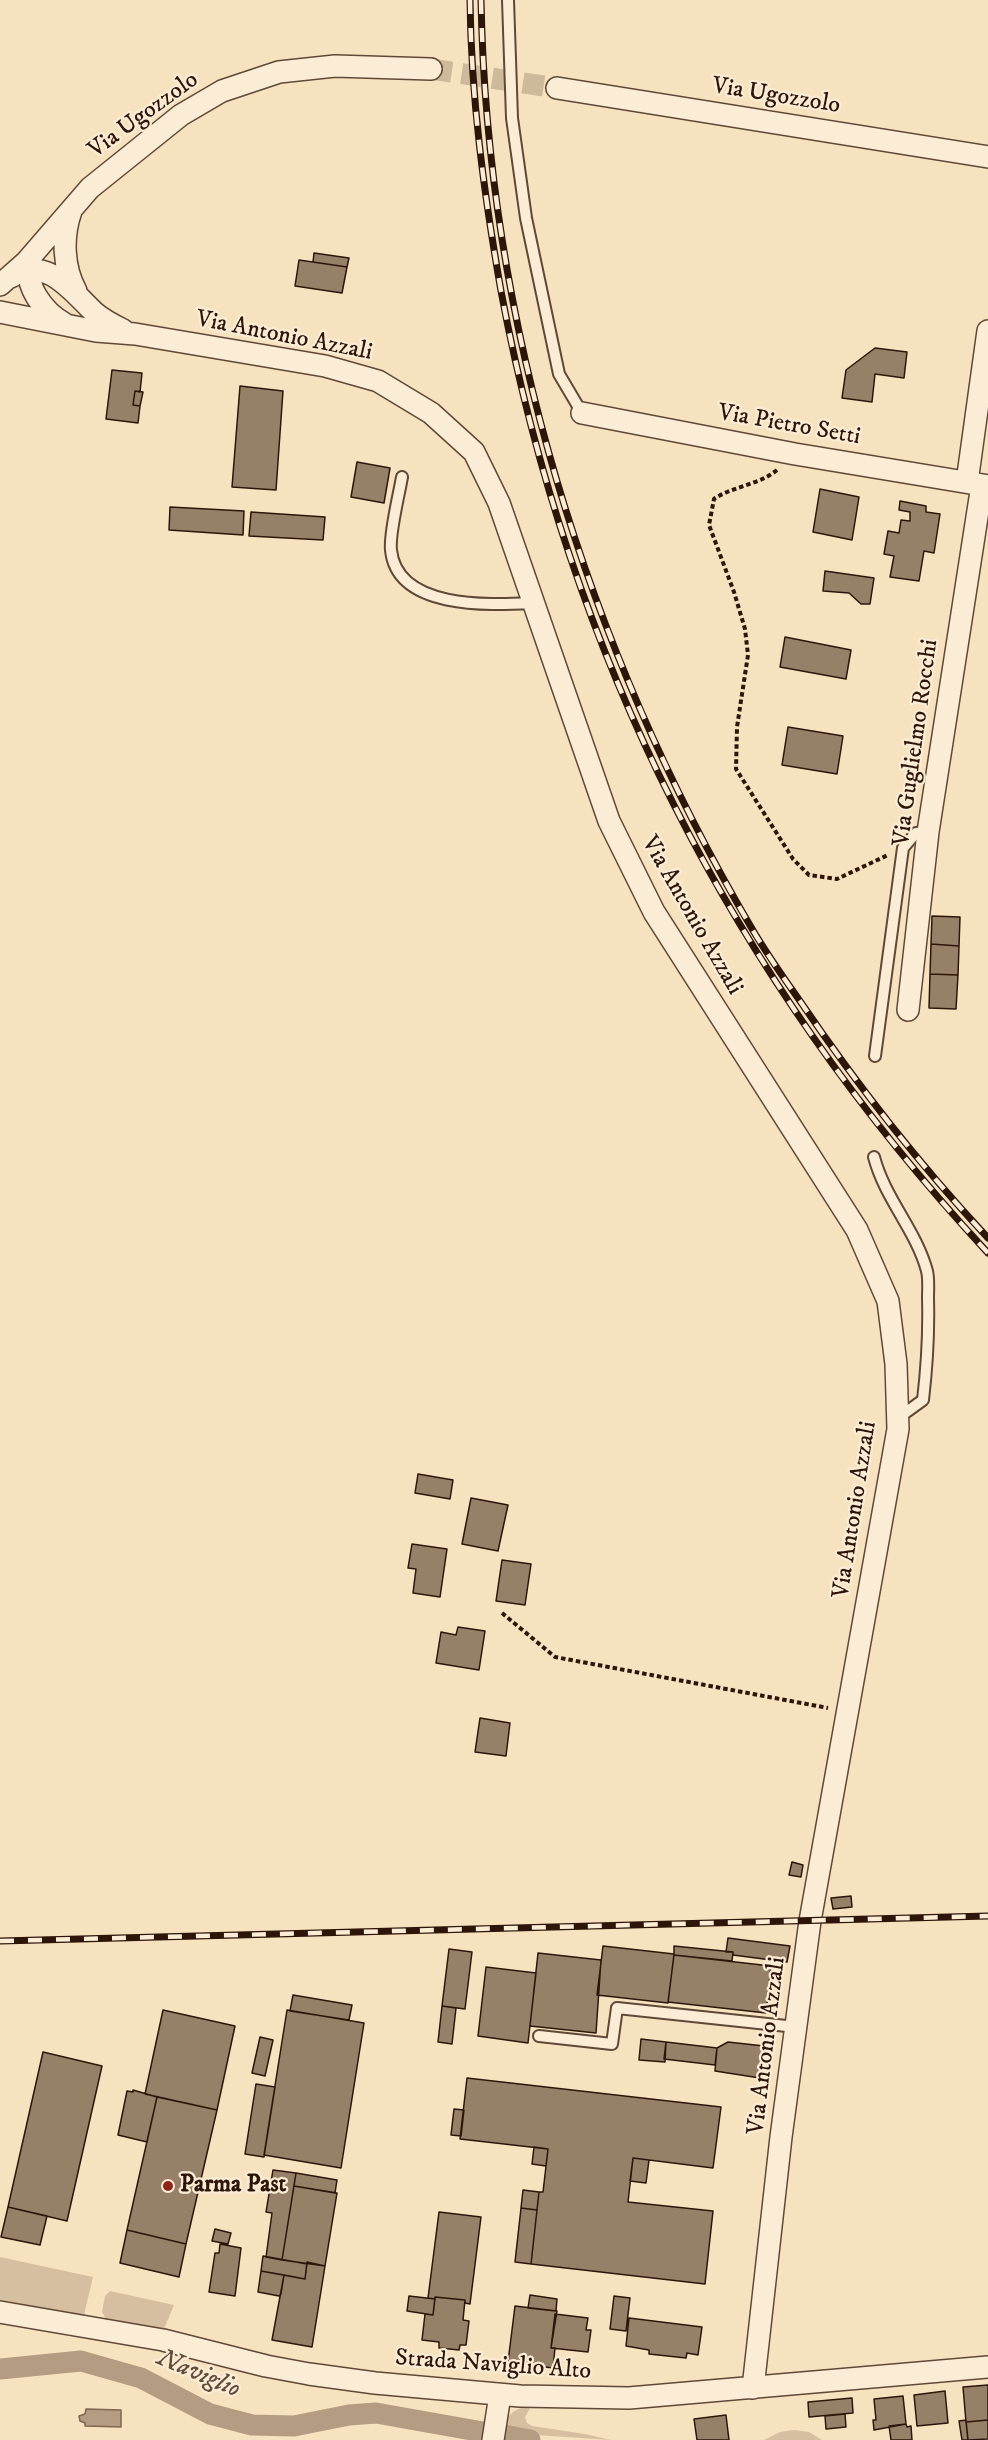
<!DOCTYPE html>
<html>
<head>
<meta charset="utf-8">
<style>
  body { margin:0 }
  canvas { display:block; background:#f7e2bf }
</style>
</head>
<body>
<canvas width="988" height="2440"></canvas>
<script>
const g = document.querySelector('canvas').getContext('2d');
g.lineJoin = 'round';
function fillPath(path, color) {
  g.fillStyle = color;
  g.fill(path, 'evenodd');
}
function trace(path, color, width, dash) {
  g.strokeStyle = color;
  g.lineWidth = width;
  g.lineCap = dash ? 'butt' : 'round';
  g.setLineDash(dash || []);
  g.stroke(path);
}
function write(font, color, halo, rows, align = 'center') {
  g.font = font + ' "IM FELL DW Pica",serif';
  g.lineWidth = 4.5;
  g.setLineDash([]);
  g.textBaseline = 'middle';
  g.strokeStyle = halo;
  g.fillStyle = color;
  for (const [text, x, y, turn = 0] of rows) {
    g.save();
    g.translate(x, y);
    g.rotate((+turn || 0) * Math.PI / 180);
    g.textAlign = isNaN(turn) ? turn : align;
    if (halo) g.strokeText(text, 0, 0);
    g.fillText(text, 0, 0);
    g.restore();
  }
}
fillPath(new Path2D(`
  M0,2257L93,2277L84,2315L0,2300Z
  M110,2291L174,2305L164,2329L106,2319L102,2312L105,2296Z
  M521,2408H530L525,2417L527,2423L532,2426L585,2434L611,2440L521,2434L513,2432L507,2426C506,2416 512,2411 521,2408Z
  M794,2430L809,2432L822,2440H764L780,2432Z`), '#d5bfa0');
const water = new Path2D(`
  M86,2409L121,2410V2427L85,2426V2423L80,2421L79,2416L85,2414Z`);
fillPath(water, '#b39c81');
trace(water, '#7e6651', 1.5);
trace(new Path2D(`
  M0,2369L81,2361L141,2378L210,2414L252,2425L294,2426L349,2415L376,2413L483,2432
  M504,2435L530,2440`), '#b39c81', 21);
const building = new Path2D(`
  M314,253L349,258L347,267L313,262Z
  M299,260L347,267L342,293L295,286Z
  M875,348L907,352L904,378L875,374L872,402L842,398L846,370Z
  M112,370L142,373L140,392L135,391L133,405L140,406L138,423L106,419Z
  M240,386L283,391L276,490L232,487Z
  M135,391L143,392L140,406L133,405Z
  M357,462L390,468L384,503L351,497Z
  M820,489L859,497L852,540L813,532Z
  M900,501L926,506V512L940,514L934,553L924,551L919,581L890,577L894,556L884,554L888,531L899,533L901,520L910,521V512L899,510Z
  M170,507L244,511L243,535L169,530Z
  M251,512L325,517L323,540L249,536Z
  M825,571L874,578L870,604H861L849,593L823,591Z
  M785,637L851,650L846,679L780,667Z
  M788,727L843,736L837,774L782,765Z
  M932,916L960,917L959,946L931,944Z
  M931,944L959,946L958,975L930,974Z
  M930,974L958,975L956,1009L929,1008Z
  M418,1474L453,1480L450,1499L415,1493Z
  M471,1498L508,1505L498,1551L462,1544Z
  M412,1544L447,1549L440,1597L413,1593L416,1569L408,1568Z
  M502,1560L531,1564L525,1605L496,1601Z
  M458,1627L485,1631L479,1670L436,1663L441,1632L456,1635Z
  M480,1718L510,1723L506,1756L475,1752Z
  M792,1862L803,1865L801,1877L789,1875Z
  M851,1896L852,1907L833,1909L831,1898Z
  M728,1938L790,1946L787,1962L733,1955V1952H726Z
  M603,1946L674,1954L668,2003L597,1995Z
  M674,1946L733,1952L732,1961L674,1955Z
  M449,1949L472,1952L465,2009L442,2006Z
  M538,1953L601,1960L596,2033L530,2026Z
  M674,1955L771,1966L766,2013L668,2002Z
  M486,1967L536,1973L528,2043L478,2036Z
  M293,1995L352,2005L349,2020L290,2011Z
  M442,2006L456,2008L452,2044L438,2042Z
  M163,2010L235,2026L217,2110L145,2094Z
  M287,2010L364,2023L341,2168L264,2155Z
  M260,2037L273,2040L265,2076L252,2073Z
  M641,2039L666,2042L665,2062L639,2060Z
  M666,2042L717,2048L715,2065L664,2059Z
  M728,2042L764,2046L760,2078L715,2071L717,2048Z
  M43,2052L102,2066L67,2221L8,2207Z
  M467,2078L721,2107L713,2168L633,2158L628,2202L713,2211L705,2284L531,2264L539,2192H543L548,2149L460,2139Z
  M256,2084L275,2087L264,2157L245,2154Z
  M133,2090L157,2097L147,2142L118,2135L127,2091L133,2092Z
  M157,2097L217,2110L186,2244L127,2230Z
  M454,2109L464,2110L461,2136L451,2135Z
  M534,2147L548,2149L546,2166L532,2164Z
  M633,2158L649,2160L646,2183L630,2181Z
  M273,2170L296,2173L282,2260L266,2257L272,2213L266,2212Z
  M296,2173L337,2180L335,2193L294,2186Z
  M294,2186L337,2193L325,2266L282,2260Z
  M523,2190L539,2192L537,2210L521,2208Z
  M8,2207L47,2216L40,2245L1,2237Z
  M521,2208L537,2210L531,2264L515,2262Z
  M439,2212L481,2217L470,2304L465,2303V2300L435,2297V2299L428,2298Z
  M215,2229L231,2233L228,2244L212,2241Z
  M127,2230L186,2244L179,2277L120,2263Z
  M220,2244L241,2248L235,2296L209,2292L215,2253H219Z
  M263,2256L307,2264L305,2279L261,2271Z
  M307,2262L325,2266L312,2347L272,2340L284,2275L305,2279Z
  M261,2271L284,2275L281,2294L279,2296L258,2292Z
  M530,2295L557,2299L556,2311L528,2308Z
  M409,2296L435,2299L433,2315L407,2311Z
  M614,2296L630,2298L626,2331L610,2329Z
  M435,2297L465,2300L463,2320L469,2321L466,2345H460L459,2350L439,2348V2342L422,2340L425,2314L433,2315Z
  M515,2306L557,2311L551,2348H555L553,2368L508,2362Z
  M555,2314L588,2318L586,2330H591L588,2352L551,2348Z
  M629,2318L702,2327L698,2355L687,2353L686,2358L649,2354V2350L626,2346Z
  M988,2385V2420L966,2422L963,2387Z
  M945,2391L948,2423L917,2426L914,2395Z
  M903,2396L906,2424L874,2430L873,2420H876L874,2399Z
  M852,2398L853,2413L809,2417L808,2402Z
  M845,2414L846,2427L826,2429L825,2416Z
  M726,2415L729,2440H697L694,2419Z
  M966,2420L968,2440H962L959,2421Z
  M988,2420V2439L968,2440L966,2422Z
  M906,2424L907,2427L911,2426L912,2440H891L889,2426Z`);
fillPath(building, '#978068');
trace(building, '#2e150a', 1.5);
trace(new Path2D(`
  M431,69L557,88`), '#cfb99b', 21, [21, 10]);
const service = new Path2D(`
  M508,0L512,118L526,218L559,374L582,413
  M402,477C399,495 389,534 391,550C397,610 490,605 533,603
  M875,1056L903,848L916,833L928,832
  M874,1157C885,1199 916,1230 927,1271C929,1279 928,1290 928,1298C929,1333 927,1366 923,1400L898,1418
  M539,2036L612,2044L617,2008L796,2027`);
const minor = new Path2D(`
  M557,88L988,157
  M71,211C62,237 63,267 76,291
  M30,259C23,285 43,312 65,324
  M11,277C47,254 73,293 95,313C103,320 113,325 123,330
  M0,285L26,262L90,188L181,115L222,91L279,72L335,66L431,69
  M0,312L96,331L135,334L325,366L378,381L431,413L474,452L499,503L609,821L654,912L857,1230L888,1301L896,1364L898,1429L810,1921L781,2137L753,2388
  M582,413L795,454L988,486
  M967,482L988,331
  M908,1010L928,832L982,485
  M0,2312L163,2340L266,2366L309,2374L375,2383L520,2396L629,2398L988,2367
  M493,2440L500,2395`);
trace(service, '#604837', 14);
trace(minor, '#604837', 24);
trace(new Path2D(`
  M777,470C759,485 733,486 714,499L709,525L734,592L745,629L748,655L737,727L736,769L793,859L809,875L837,879L888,855
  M502,1613L555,1657L828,1708`), '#2e150a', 4, [4.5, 3]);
trace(service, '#faecd5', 10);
trace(minor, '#faecd5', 21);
const rail = new Path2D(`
  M470,0C471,98 484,194 501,291C570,659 734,979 988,1253
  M481,0C487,325 587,647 751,927C766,953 783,977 800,1001C857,1085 919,1164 988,1238
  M0,1941L988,1916`);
trace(rail, '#2e150a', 7);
trace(rail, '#faecd5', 4.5, [14]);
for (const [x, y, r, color] of [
  [168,2186,6,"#8f2418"]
]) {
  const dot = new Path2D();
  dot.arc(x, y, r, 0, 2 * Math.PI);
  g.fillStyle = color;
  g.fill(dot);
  trace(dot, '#faecd5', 2);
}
write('24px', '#2e150a', '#faecd5', [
  ["Via Ugozzolo",776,97,9],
  ["Via Ugozzolo",144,116,-36],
  ["Via Antonio Azzali",284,337,11],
  ["Via Pietro Setti",789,426,10],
  ["Via Guglielmo Rocchi",917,743,-82],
  ["Via Antonio Azzali",691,916,60],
  ["Via Antonio Azzali",856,1510,-81],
  ["Via Antonio Azzali",768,2046,-83],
  ["Strada Naviglio Alto",493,2366,4]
]);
write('bold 24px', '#2e150a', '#faecd5', [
  ["Parma Past",180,2186]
], 'left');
write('italic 26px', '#634b3a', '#faecd5', [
  ["Naviglio",198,2375,23]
]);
</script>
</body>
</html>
